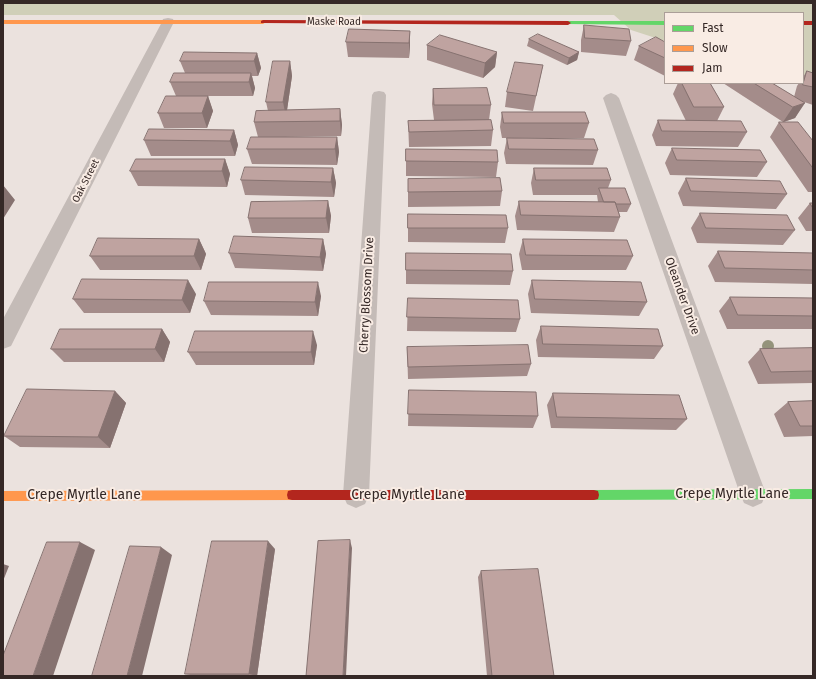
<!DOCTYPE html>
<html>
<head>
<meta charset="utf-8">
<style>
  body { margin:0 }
  #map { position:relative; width:816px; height:679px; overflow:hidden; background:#ebe2de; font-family:"Fira Sans",sans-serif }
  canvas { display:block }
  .frame { position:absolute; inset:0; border:4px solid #352826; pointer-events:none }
  .legend { position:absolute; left:664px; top:12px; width:140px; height:72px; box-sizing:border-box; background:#f9ece4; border:1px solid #ab9e98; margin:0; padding:5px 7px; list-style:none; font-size:12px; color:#352826 }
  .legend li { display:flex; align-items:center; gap:8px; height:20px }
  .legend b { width:20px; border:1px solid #ab9e98 }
</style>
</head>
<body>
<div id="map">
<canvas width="816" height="679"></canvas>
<div class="frame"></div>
<ul class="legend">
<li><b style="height:5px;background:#63d668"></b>Fast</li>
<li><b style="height:5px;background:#ff974d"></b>Slow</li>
<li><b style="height:5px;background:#b3261e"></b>Jam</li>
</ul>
</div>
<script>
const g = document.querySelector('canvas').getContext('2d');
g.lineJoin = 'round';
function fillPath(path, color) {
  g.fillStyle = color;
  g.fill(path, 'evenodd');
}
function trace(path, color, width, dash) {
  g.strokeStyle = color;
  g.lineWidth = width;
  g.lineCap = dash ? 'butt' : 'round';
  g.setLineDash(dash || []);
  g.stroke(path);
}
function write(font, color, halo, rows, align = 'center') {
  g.font = font + ' "Fira Sans",sans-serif';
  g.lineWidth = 4;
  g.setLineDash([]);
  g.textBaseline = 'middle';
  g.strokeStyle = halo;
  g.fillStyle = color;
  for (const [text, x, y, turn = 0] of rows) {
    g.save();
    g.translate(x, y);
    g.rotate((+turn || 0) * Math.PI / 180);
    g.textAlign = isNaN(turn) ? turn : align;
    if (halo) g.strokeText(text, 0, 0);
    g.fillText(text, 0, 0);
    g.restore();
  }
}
fillPath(new Path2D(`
  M3,3H813V81L803,78V13H665V41L631,30L614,15H3Z`), '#d0cfb8');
fillPath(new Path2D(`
  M168,18L173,19L174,22L11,346L3,349V319L162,22L163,19Z
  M379,91L384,92L386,95L369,495L365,504L356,508L347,504L343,495L372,95L374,92Z
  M611,93L616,95L619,98L766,494L762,503L753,507L744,503L740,494L603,98L606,95Z`), '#c4bbb7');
fillPath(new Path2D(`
  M568,21H665V25L566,24V22Z
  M813,489V499L594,500L590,499L589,495L590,491L594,490Z`), '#63d668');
fillPath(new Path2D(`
  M3,20H263L266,22L263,24H3Z
  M292,490L296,491L297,495L296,499L292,500L3,501V491Z`), '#ff974d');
fillPath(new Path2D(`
  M263,20L568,21L571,23L568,25L261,23V21Z
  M803,21H813V25H803Z
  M292,490H594L598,491L599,495L598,499L594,500H292L288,499L287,495L288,491Z`), '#b3261e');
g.fillStyle = '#94937b';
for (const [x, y] of [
  [768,346]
]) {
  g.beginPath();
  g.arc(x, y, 6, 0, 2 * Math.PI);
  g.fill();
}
fillPath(new Path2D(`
  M584,25L631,41L626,56L581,52V40Z
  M410,31V45L409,58L348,57L346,42Z
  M529,39L579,52L577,60L567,65L527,46Z
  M665,42V76L634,60L639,46Z
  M427,45L497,52L495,67L483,78L427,60Z
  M257,53L261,68L258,76H252L255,88L253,96H208L213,111L207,128H164L158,113L176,96L170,82L185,73L180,61Z
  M290,61L292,76L287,110L340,109L342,125L341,136L285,137H337L339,152L337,165L252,164L247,149L258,137L254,122L268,111L266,102Z
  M543,65L533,111L505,107L507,92Z
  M807,71L813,73V105L804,102L795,118L784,122L813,141V192H808L770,137L779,122H783L723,83H772L794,97L797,86L799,83H803V77Z
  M678,83H710L724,107L717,121L747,132L738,147L656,146L652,135L658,120L686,121L673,94Z
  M433,89L491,105L489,120L493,130L491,146L409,147L408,121L434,120L432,104Z
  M502,112L589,123L584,138H517L598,150L593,165L506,164L504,153L507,138H502L500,127Z
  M234,130L238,145L235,156H151L144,140Z
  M672,148L767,162L757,177L670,175L665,163Z
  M406,149L498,162L496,177L406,176Z
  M225,159L230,174L227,187L138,186L130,171Z
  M333,168L336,183L334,197L245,195L241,180Z
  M534,168L611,180L608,188L631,204L627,212H619L620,217L614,232L517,230L515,216L519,201L598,202L597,195H533L531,183Z
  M686,178L787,194L776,209L683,206L678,193Z
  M408,179L502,191L500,206L408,207Z
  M328,201L331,216L329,233H252L248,218Z
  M810,203H813V231H806L798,218Z
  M700,213L795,230L783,245L697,243L691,228Z
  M408,214L508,228L505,243L408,242Z
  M199,239L206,254L201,270H100L90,256Z
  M323,239L326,254L323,271L235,268L229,253Z
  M523,239L633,256L626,270H522L519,254Z
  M718,251L813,253V284L715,282L708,266Z
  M406,253L513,271L510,285L406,284Z
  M532,280L647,302L639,316L531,313L528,294Z
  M196,294L190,313H84L73,299Z
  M321,296L318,316L211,315L204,301Z
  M730,297L813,298V329H727L719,311Z
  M408,298L520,319L516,332L407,331Z
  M541,326L663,346L654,359L538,357L536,340Z
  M162,329L170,342L164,362H64L51,349Z
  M317,345L314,365H196L188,352Z
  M407,347L531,364L527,376L408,379Z
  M813,348V383L758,384L748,362L760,349Z
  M409,390L538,416L533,428L408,426Z
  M115,391L126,403L110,448L20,447L4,436Z
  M553,393L687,419L676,430L551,428L547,405Z
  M813,401V436L784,437L774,414L788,402Z
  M275,549L257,676H196L185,674Z
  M481,571L554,676H487L478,577Z`), '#a48c8a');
fillPath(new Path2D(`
  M410,31V45L409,58V43Z
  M497,52L495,67L483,78L485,63Z
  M579,52L577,60L567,65L569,58Z
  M257,53L261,68L258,76L254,61Z
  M290,61L292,76L286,117L283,102Z
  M251,73L255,88L253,96L249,82Z
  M208,96L213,111L207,128L202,113Z
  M805,103L795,118L783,122L793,107Z
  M340,109L342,125L341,136L340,121Z
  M234,130L238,145L235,156L230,141Z
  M337,137L339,152L337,165L335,149Z
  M225,159L230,174L227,187L222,171Z
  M333,168L336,183L334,197L331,182Z
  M3,185L15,200L3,219Z
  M328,201L331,216L329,233L326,218Z
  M199,239L206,254L201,270L194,256Z
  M323,239L326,254L323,271L320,257Z
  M188,280L196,294L190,313L182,300Z
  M318,282L321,296L318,316L315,302Z
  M162,329L170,342L164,362L155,349Z
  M313,331L317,345L314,365L311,352Z
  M115,391L126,403L110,448L98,437Z
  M350,540L352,548L346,676H343Z
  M268,541L275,549L257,676L249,674Z
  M80,542L95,550L53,676H33Z
  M161,547L172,555L142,676H127Z
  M3,564L9,566L3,581Z`), '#867270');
const building = new Path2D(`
  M584,25L629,29L631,41L585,38Z
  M349,29L410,31L409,43L346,42Z
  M538,34L579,52L569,58L529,39Z
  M440,35L497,52L485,63L427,45Z
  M656,37L665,42V58L639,46Z
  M184,52L257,53L254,61H180Z
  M273,61H290L283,102H266Z
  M515,62L543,65L536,96L507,92Z
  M807,71L813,73V87L803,85Z
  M174,73H251L249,82H170Z
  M682,83H710L724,107H694Z
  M754,83H772L805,103L793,107Z
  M487,88L491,105H434L433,89Z
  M166,96H208L202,113H158Z
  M340,109V121L254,122L256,111Z
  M502,112H585L589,123H504Z
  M491,120L493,130L409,132L408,121Z
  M658,120L741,121L747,132L662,131Z
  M779,122H798L813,141V168Z
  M149,129L234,130L230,141L144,140Z
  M251,137H337L335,149H247Z
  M507,138L594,139L598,150L509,149Z
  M672,148L760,150L767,162L677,160Z
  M406,149L497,150L498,162L406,161Z
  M136,159H225L222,171H130Z
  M245,167L333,168L331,182L241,180Z
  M534,168H607L611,180H536Z
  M500,178L502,191L408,192V179Z
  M686,178L780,181L787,194L691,191Z
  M599,188H625L631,204H616L615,202H604Z
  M328,201L326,218H248L251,202Z
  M519,201L615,202L620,217L521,215Z
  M810,203H813V208Z
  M700,213L787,215L795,230L706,228Z
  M408,214L506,215L508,228H408Z
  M234,236L323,239L320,257L229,253Z
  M98,238L199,239L194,256H90Z
  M523,239L627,240L633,256L526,255Z
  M718,251L813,253V270L725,268Z
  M406,253L511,254L513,271L406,270Z
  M82,279L188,280L182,300L73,299Z
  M532,280L641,282L647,302L535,299Z
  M209,282H318L315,302L204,301Z
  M730,297L813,298V316L738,315Z
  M408,298L518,300L520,319L407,317Z
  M541,326L658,329L663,346L543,344Z
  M60,329H162L155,349H51Z
  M195,331H313L311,352H188Z
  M528,345L531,364L408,367L407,347Z
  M813,348V371L771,372L760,349Z
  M27,389L115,391L98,437L4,436Z
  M409,390L536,392L538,416L408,414Z
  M553,393L679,395L687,419L557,417Z
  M813,401V426H800L788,402Z
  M350,540L343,676H306L318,541Z
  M212,541H268L249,674H185Z
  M47,542H80L33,676H3V656Z
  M130,546L161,547L127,676H92Z
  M538,569L554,676H492L481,571Z`);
fillPath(building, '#bfa3a0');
trace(building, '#867270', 1);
write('10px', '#352826', '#f9ece4', [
  ["Maske Road",334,22],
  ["Oak Street",86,181,-63]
]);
write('12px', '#352826', '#f9ece4', [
  ["Cherry Blossom Drive",367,295,-87],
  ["Oleander Drive",682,296,70]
]);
write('14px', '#352826', '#f9ece4', [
  ["Crepe Myrtle Lane",732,494],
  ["Crepe Myrtle Lane",84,495],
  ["Crepe Myrtle Lane",408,495]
]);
</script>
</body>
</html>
